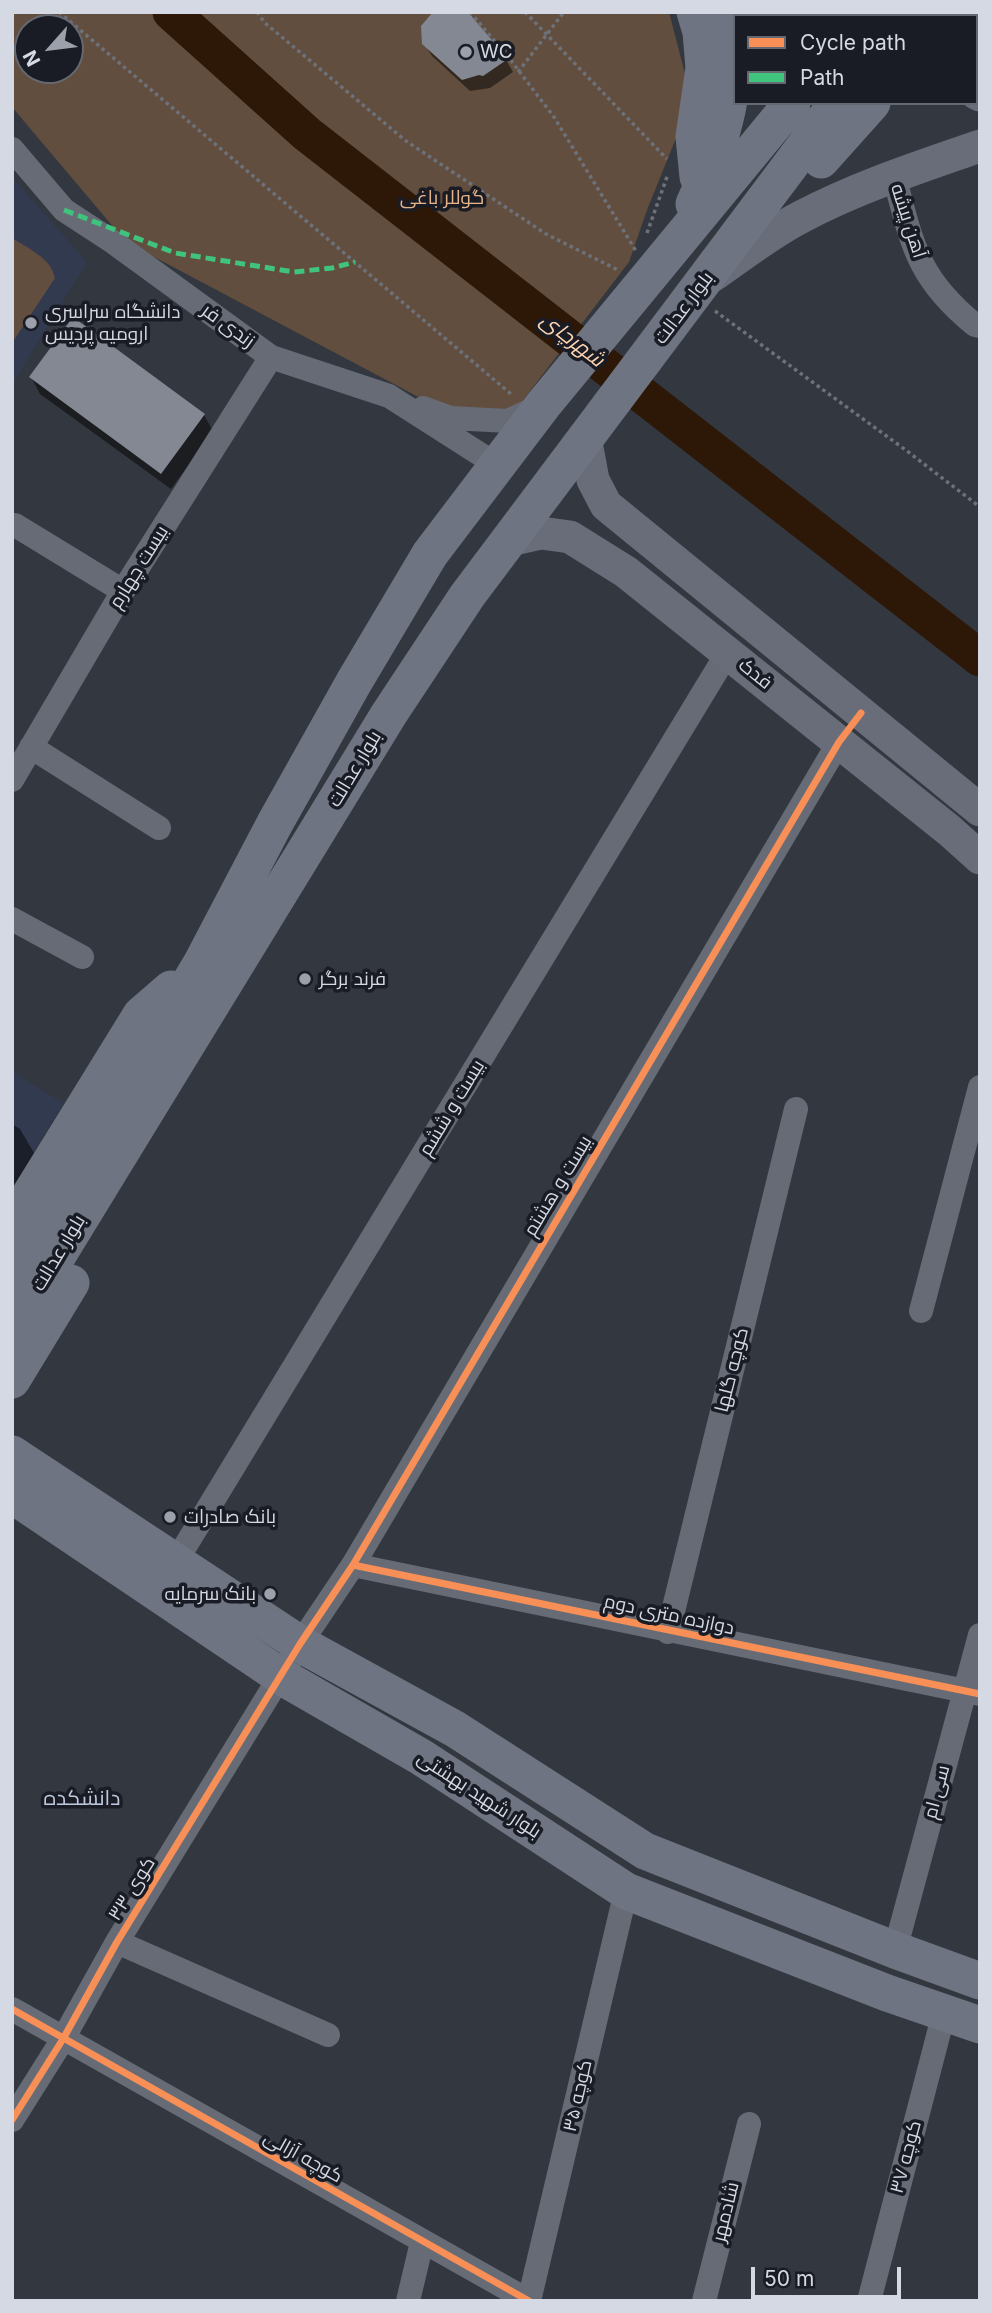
<!DOCTYPE html>
<html>
<head>
<meta charset="utf-8">
<style>
  body { margin:0 }
  #map { position:relative; width:992px; height:2313px; overflow:hidden; background:#33373f; font-family:Inter,sans-serif }
  canvas { display:block }
  .frame { position:absolute; inset:0; border:14px solid #d4d9e4; pointer-events:none }
  .legend { position:absolute; left:733px; top:14px; width:245px; height:91px; box-sizing:border-box; background:#191c24; border:2px solid #646871; margin:0; padding:9px 12px; list-style:none; font-size:21px; color:#d4d9e4 }
  .legend li { display:flex; align-items:center; gap:14px; height:35px }
  .legend b { width:35px; border:2px solid #646871 }
  .north { position:absolute; left:14px; top:14px; width:70px; height:70px; box-sizing:border-box; background:#191c24; border:2px solid #646871; border-radius:50%; rotate:242deg; font-size:19px; font-weight:700; line-height:28px; text-align:center; color:#d4d9e4 }
  .north::after { content:''; display:block; margin:auto; width:24px; height:32px; background:#9ca0aa; clip-path:polygon(50% 0,100% 100%,50% 72%,0 100%) }
  .scale { position:absolute; left:751px; top:2267px; width:150px; height:32px; box-sizing:border-box; border:4px solid #d4d9e4; border-top:0; padding-left:9px; font-size:21px; line-height:24px; white-space:nowrap; color:#d4d9e4; -webkit-text-stroke:5px #191c24; paint-order:stroke }
</style>
</head>
<body>
<div id="map">
<canvas width="992" height="2313"></canvas>
<div class="frame"></div>
<ul class="legend">
<li><b style="height:9px;background:#f78f57"></b>Cycle path</li>
<li><b style="height:9px;background:#40c37c"></b>Path</li>
</ul>
<div class="north">N</div>
<div class="scale">50 m</div>
</div>
<script>
const g = document.querySelector('canvas').getContext('2d');
g.lineJoin = 'round';
function fillPath(path, color) {
  g.fillStyle = color;
  g.fill(path, 'evenodd');
}
function trace(path, color, width, dash) {
  g.strokeStyle = color;
  g.lineWidth = width;
  g.lineCap = dash ? 'butt' : 'round';
  g.setLineDash(dash || []);
  g.stroke(path);
}
function write(font, color, halo, rows, align = 'center') {
  g.font = font + ' Inter,Cairo,sans-serif';
  g.lineWidth = 7;
  g.setLineDash([]);
  g.textBaseline = 'middle';
  g.strokeStyle = halo;
  g.fillStyle = color;
  for (const [text, x, y, turn = 0] of rows) {
    g.save();
    g.translate(x, y);
    g.rotate((+turn || 0) * Math.PI / 180);
    g.textAlign = isNaN(turn) ? turn : align;
    if (halo) g.strokeText(text, 0, 0);
    g.fillText(text, 0, 0);
    g.restore();
  }
}
fillPath(new Path2D(`
  M12,177L87,262L12,385Z
  M12,1072L64,1103L12,1185Z`), '#313a4f');
fillPath(new Path2D(`
  M12,12H669L685,74L687,111L647,210L629,262L517,408L496,415L426,401L126,242L12,107ZM28,28H70V70H28Z
  M12,238C29,249 51,258 55,278L12,343Z`), '#624e3e');
fillPath(new Path2D(`
  M466,12L506,60L513,72L490,88L470,91L432,56L424,43Z
  M31,377L204,415L213,431L171,489L40,394Z
  M12,1124L20,1129L34,1153L12,1190Z`), '#0007');
trace(new Path2D(`
  M171,12L307,134L980,658`), '#2d1706', 37);
fillPath(new Path2D(`
  M433,12H468L508,59L483,76L479,75L462,80L422,44L421,26Z
  M73,317L205,414L161,474L29,377Z`), '#848893');
trace(new Path2D(`
  M858,16L861,12`), '#4b4f58', 37, [37, 18]);
trace(new Path2D(`
  M59,12L511,394
  M257,12L265,23L406,141L546,234L618,270
  M470,12L509,58L554,117L636,251
  M525,12L667,159
  M518,72L564,12
  M647,233L668,174
  M715,311L907,451L980,507`), '#6d717a', 3.5, [3.5, 3.5]);
trace(new Path2D(`
  M12,149L64,210L113,242L271,357L389,396L497,465
  M894,175C912,244 917,278 975,325L980,326
  M423,408L451,418L508,421L536,408
  M15,525L123,591
  M31,747L159,828
  M12,780L123,591L271,357
  M12,919L82,957
  M921,1311L980,1087
  M175,1563L728,652
  M353,1565L980,1694
  M668,1632L796,1109
  M117,1942L328,2035
  M895,1950L980,1635
  M12,2009L529,2301
  M12,2120L63,2039L117,1942L300,1644L353,1565L839,742
  M408,2301L422,2242
  M529,2301L626,1891
  M704,2301L749,2124
  M869,2301L944,2013`), '#666b75', 24);
trace(new Path2D(`
  M976,93L980,95
  M712,276C741,256 770,233 801,217C858,187 919,167 980,146
  M585,437L593,480L606,505L980,810
  M510,540L541,533L570,537L626,572L950,831L980,858`), '#686d79', 33);
trace(new Path2D(`
  M695,12L701,32L704,68L694,137L698,177
  M806,12L807,16
  M821,160L872,103
  M694,204C721,145 744,77 728,12
  M12,1224L141,1015L171,989
  M12,1279L201,964L275,823L354,682L430,554L543,405L792,103
  M12,1330L389,714L467,596L837,103
  M12,1380L71,1283
  M12,1454L300,1644L455,1729L645,1851L895,1950L980,1981
  M12,1495L282,1677L421,1757L626,1891L887,1993L980,2025`), '#6e7481', 37);
trace(new Path2D(`
  M912,12L918,16
  M976,45L980,47`), '#6a717d', 38);
trace(new Path2D(`
  M64,210L175,253L294,272L332,268L355,262`), '#40c37c', 5, [10, 5]);
trace(new Path2D(`
  M353,1565L980,1694
  M12,2009L529,2301
  M12,2120L63,2039L117,1942L300,1644L353,1565L839,742L861,713`), '#f78f57', 7);
for (const [x, y, r, color] of [
  [466,52,7,"#9ca0aa"],
  [31,323,7,"#9ca0aa"],
  [305,979,7,"#9ca0aa"],
  [170,1517,7,"#9ca0aa"],
  [270,1594,7,"#9ca0aa"]
]) {
  const dot = new Path2D();
  dot.arc(x, y, r, 0, 2 * Math.PI);
  g.fillStyle = color;
  g.fill(dot);
  trace(dot, '#191c24', 2.5);
}
write('19px', '#d4d9e4', '#191c24', [
  ["WC",480,52],
  ["دانشگاه سراسری",45,312],
  ["ارومیه پردیس",45,334],
  ["فرند برگر",319,979],
  ["بانک صادرات",184,1517],
  ["بانک سرمایه",256,1594,"right"]
], 'left');
write('19px', '#e7b388', '#191c24', [
  ["گوللر باغی",442,198]
]);
write('19px', '#d4d9e4', '#191c24', [
  ["آهن پیشه",908,221,72],
  ["بلوار عدالت",684,308,-53],
  ["زندی فر",228,326,36],
  ["بیست چهارم",139,567,-58],
  ["فدک",755,674,39],
  ["بلوار عدالت",355,769,-59],
  ["بیست و ششم",452,1108,-59],
  ["بیست و هشتم",558,1186,-59],
  ["بلوار عدالت",59,1253,-59],
  ["کوچه گلها",732,1370,-76],
  ["دوازده متری دوم",669,1615,12],
  ["سی ام",937,1792,-75],
  ["بلوار شهید بهشتی",479,1795,33],
  ["کوی ۳۳",132,1889,-58],
  ["کوچه ۳۵",578,2096,-77],
  ["کوچه آزالی",303,2157,29],
  ["کوچه ۳۷",906,2157,-75],
  ["شادمهر",726,2212,-76]
]);
write('italic 21px', '#fed4b1', '#191c24', [
  ["شهرچای",572,340,38]
]);
write('21px', '#bfc9de', '#191c24', [
  ["دانشکده",82,1799]
]);
</script>
</body>
</html>
